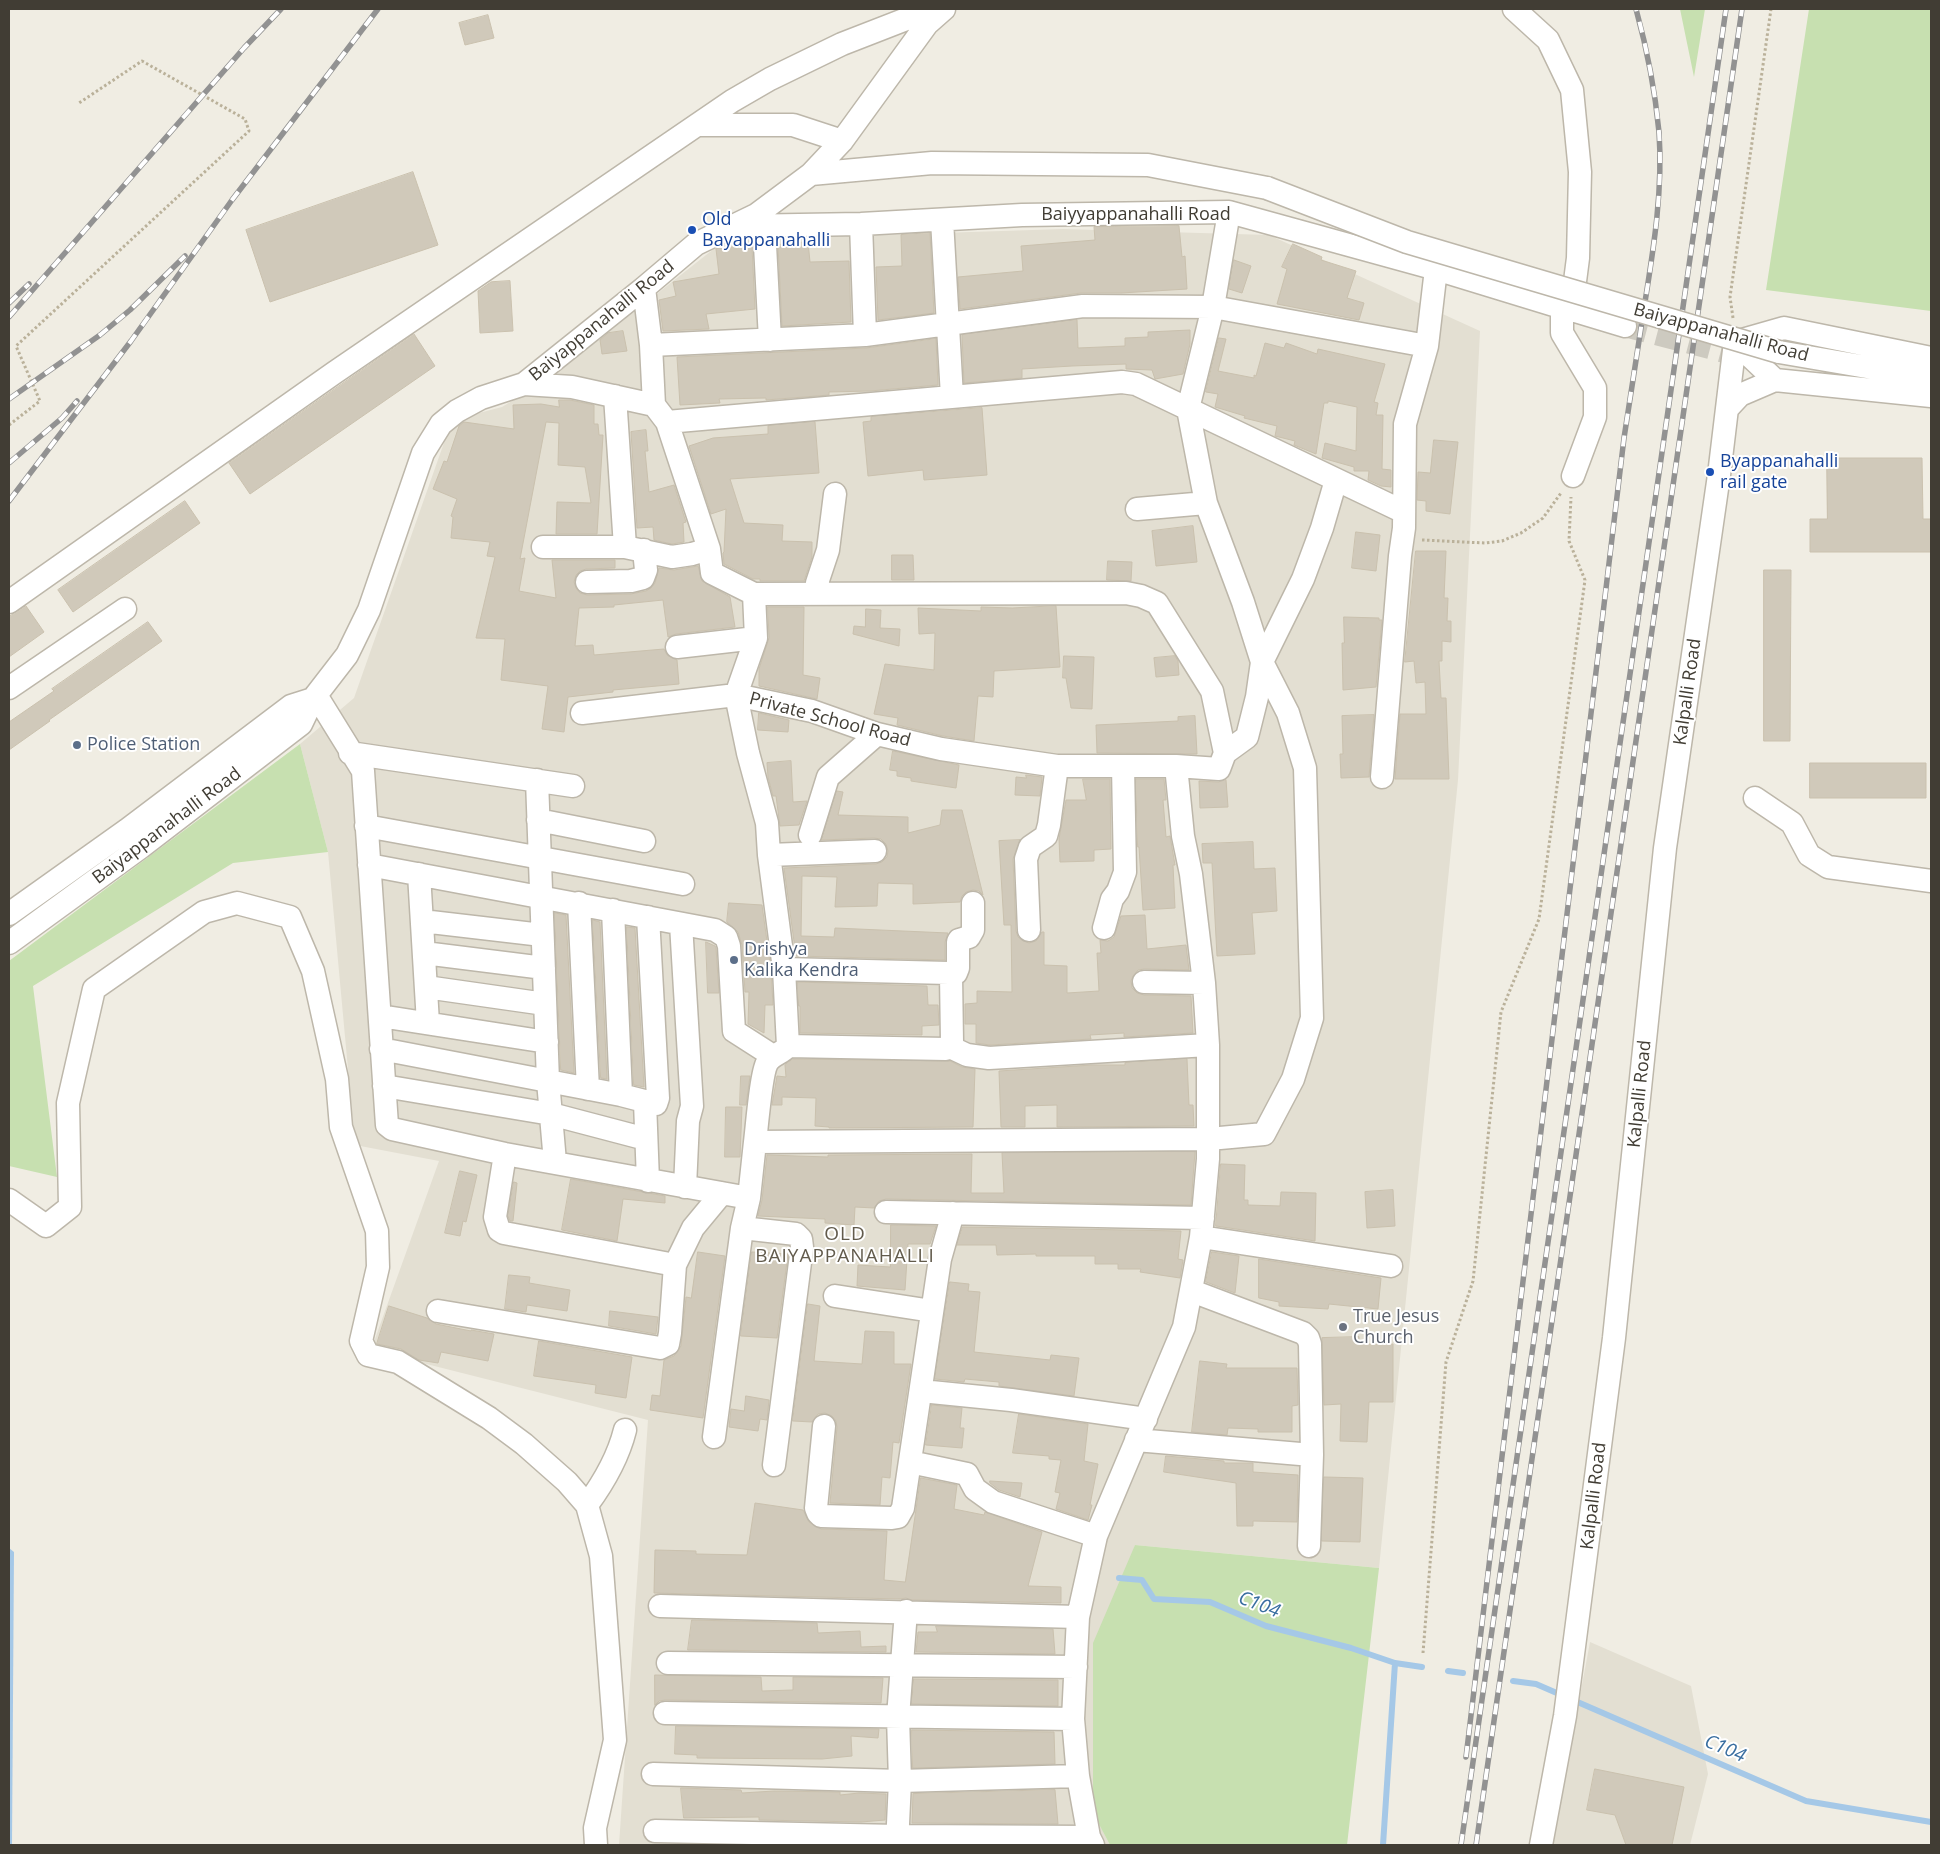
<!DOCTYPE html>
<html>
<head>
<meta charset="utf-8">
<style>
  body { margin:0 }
  #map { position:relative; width:1940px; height:1854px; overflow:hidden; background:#f0ede3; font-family:"Open Sans",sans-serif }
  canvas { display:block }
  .frame { position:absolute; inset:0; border:10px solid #413d34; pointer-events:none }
</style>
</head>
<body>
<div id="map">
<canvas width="1940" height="1854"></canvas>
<div class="frame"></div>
</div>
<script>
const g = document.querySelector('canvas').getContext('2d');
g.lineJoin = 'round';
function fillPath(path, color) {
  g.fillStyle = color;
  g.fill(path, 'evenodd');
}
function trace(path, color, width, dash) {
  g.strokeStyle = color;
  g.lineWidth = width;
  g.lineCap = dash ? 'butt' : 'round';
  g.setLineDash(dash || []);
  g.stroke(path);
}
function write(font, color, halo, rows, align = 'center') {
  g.font = font + ' "Open Sans",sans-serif';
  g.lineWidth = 4;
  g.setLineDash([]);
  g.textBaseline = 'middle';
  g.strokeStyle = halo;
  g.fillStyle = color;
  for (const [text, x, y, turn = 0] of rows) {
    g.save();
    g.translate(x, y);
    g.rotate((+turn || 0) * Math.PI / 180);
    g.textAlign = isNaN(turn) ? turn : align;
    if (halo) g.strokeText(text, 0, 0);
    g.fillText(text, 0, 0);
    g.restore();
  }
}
fillPath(new Path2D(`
  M1063,229L1269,235L1480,331L1458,780L1379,1568L1135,1545L1093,1812L1110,1845H619L648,1420L371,1350L439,1161L355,1145L328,852L300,744L354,698L452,420L502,407L553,376L725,240Z
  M1590,1642L1691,1686L1708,1774L1690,1845H1552Z`), '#e3dfd2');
fillPath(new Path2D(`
  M1680,9H1705L1694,77Z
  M1809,9H1931V311L1766,290Z
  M300,744L328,852L233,863L33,986L57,1177L9,1166V961Z
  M1135,1545L1379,1568L1347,1845H1110L1093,1813V1643Z`), '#c7e0b0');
fillPath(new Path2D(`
  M9,1548L14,1552L12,1845H9Z`), '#a5c8e7');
trace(new Path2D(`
  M1119,1578L1142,1580L1154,1599L1210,1602L1266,1626L1351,1648L1395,1663
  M1448,1671L1463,1673
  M1513,1681L1536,1684L1806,1801L1931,1822
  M1383,1845L1395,1663L1422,1667`), '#a5c8e7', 6);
const building = new Path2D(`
  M488,15L494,38L465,45L459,23Z
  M413,172L438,245L270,302L246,230Z
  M1179,226L1182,257L1185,256L1187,289L1121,293H1081L960,309L958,277L1023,271L1021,246L1095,240L1094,227Z
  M930,233L934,313L878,320L876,267L902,266L901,235Z
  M808,242L810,262L849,261L851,322L782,326L778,245Z
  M1293,244L1322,257L1321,260L1356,271L1347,298L1364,303L1359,320L1277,304L1287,269L1282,267Z
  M745,246L752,247L755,309L706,314L709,329L663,331L659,300L676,296L673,282L719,274L716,249Z
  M1234,260L1251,266L1242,293L1229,289Z
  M510,281L513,331L480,333L478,291L491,282Z
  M1077,320L1078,348L1125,346V338L1148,337V332L1190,330V344L1183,374L1155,379L1152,370L1126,369V364L1072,366L1022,369V378L964,383L962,335Z
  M623,331L627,351L602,354L600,340L608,333Z
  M414,334L435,366L250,494L229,463Z
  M1219,338L1226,339L1218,371L1254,378V375L1256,376L1265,343L1284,348L1286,343L1317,354L1318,349L1385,364L1374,402L1378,403L1376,415H1383L1382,469L1391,470V487L1381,486L1368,480L1369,471H1354V467L1322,458L1325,443L1356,451L1357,407L1328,401V403H1324L1316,454L1294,445L1295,441L1275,436L1277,426L1244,418L1245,416L1215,407L1218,394L1206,392Z
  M936,339L938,385L870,391L829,392V395L766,400V398L719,399L720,403L680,405L677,357L866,348Z
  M559,400H570L594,405V424H598L599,435H603L597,534H556L557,502L591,503L585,467L558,465L559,423L546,422L520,559L525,558L519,591L556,598L552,560H615V568L586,569L580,571L576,575L574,582L576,588L580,593L587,595L631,594L646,591L651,588L655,583L659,568L674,570L698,566L702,581L730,597L735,627L676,634L668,637L663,600L614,605V607L579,608L575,646L593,645L594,655L664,649L667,655L677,660L679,684L613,690V692L568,697L564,732L542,729L548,686L501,680L505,639L476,638L495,557L487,556L490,542L451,538L453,517L451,516L457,499L433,489L444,461L447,462L459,426L464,422L514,429L513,405L541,404L559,407Z
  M982,408L987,475L924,480L923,470L868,476L863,422L871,421V417Z
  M815,422L819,473L730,479L744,523L783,525L782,541L812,542V557L804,581H760V579H753L724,564L723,553L724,552L726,509L711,514L689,446L713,438L768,434V426Z
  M646,430L648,451H645L649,492L674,485L686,522L683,523L684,542L672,544L654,540L653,527L637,528L631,432Z
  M1434,440L1458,442L1450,514L1426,511V501L1417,500L1418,472L1430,473Z
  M1827,458H1922L1923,519H1931V552H1810V519H1827Z
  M185,501L200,523L73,612L58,590Z
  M1193,526L1197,562L1156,566L1152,531Z
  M1356,532L1380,535L1376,571L1352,568Z
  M1416,551H1446L1444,598H1448L1447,621H1451V642L1442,641V661H1439L1441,698H1446L1449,779H1395L1400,714H1426L1425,682L1416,683L1414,661L1405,662Z
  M892,555H913L914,580H892Z
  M1108,561L1132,562L1131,581L1107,580Z
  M1764,570H1791L1790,741H1764Z
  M26,606L44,632L9,657V617Z
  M1056,606L1060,667L994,671L993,697L978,696L974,741L943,736L897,725L898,718L874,714L885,664L934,670L935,633L919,634L918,608L981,611V607L1012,608Z
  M768,607H804L803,675L820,678L817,699L759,686V669L769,638Z
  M866,609L881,610L880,628L900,629L899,646L853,634L854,626L865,627Z
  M1344,617L1379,618V620H1382L1376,687L1343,690L1342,643H1344Z
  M148,622L162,641L49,720L50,721L9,750V722L54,691L52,689Z
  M1064,656L1094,657L1092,709L1071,708L1066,678H1063Z
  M1175,656L1178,661L1179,675L1156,677L1154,658Z
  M759,713L789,720L788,732L758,730Z
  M1374,715L1369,777L1341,778L1340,754H1343L1342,716Z
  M1195,716L1197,754L1097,753L1096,725L1178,721V717Z
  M893,751L959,765L956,788L911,781V778L897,776V771L890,770Z
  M791,761L793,802L807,801L799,825L780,826L776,796H773L768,777L767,763Z
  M1810,763H1926V798H1810Z
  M1026,775L1042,777L1040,796L1015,795L1016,777L1026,778Z
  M1083,779H1110L1111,849L1094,850V861L1060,862L1059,839L1066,800H1086Z
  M1136,779H1164L1166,800H1163L1166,837L1170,836L1175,865H1173L1175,908L1143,910L1139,847H1138Z
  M1226,780L1228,807L1200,808L1199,781L1218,782Z
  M837,791L843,792L838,815L908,817V833L940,825L942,810H962L983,895L979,891L973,890L966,892L962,896L960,902L913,904V884L878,883L877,906L835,907L837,877L802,876L801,936L834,937L835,928L948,933L945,942V960L796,956L784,868L876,864L882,862L887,857L888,851L886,844L881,839L874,838L822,840Z
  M1020,840L1013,859L1016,931L1018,937L1023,941L1029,943L1036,941L1042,932H1044V965L1067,966V993L1099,991L1097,953H1101L1100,940L1108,941L1114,937L1121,916L1145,915L1147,949L1186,945L1189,970L1144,969L1138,970L1133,976L1131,981L1132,988L1137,993L1144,995L1191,996L1193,1033L1124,1037V1033L1090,1035L1091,1039L990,1045L976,1043V1024H965V1004L977,1003V991L1012,992L1011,925H1004L999,841Z
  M1253,842L1254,869L1275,868L1277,911L1252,913L1255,954L1217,956L1212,863H1203L1202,844Z
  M729,903L762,905L771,970L773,1005H765L764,1033L748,1024L749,992H745L742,945L738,932L727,922Z
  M555,913L566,915L574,1073L561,1070Z
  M593,920L600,922L607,1079L601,1078Z
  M627,927L635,928L644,1087L634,1085Z
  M706,942L715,946L716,948L719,993H708Z
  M798,982L927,986L928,1005H938L939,1025L922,1026V1035L800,1033V1006H799Z
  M793,1059L950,1061L962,1067L975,1069L973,1127L829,1128V1127L815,1126L816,1098L782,1097V1105H772L777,1076L786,1077L785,1065Z
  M1187,1059L1189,1105H1193L1194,1126L1057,1127V1105L1025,1106V1127H1001L999,1071L1092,1065H1125V1063Z
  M741,1076H750L746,1105H740Z
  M726,1107H742L740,1157H725Z
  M1195,1152L1191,1205L886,1199L879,1201L874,1208L855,1207L854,1225L825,1223V1219L758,1216L762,1200L767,1155L828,1157V1155L972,1154L971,1193H1004L1002,1153Z
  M1221,1164L1245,1165L1244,1200H1248V1205L1280,1206L1281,1192L1316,1193L1315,1241L1216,1226Z
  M460,1171L477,1175L466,1222L463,1221L460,1236L445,1233Z
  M571,1179L665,1196V1203L623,1199L617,1241L562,1230Z
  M514,1182L517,1183L513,1221H510L508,1216Z
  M1393,1190L1395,1226L1367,1228L1365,1192Z
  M891,1225L936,1226L930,1244H908L905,1290L857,1286L858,1265L890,1267Z
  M963,1227L1181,1231L1178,1259L1183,1260L1180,1278L1140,1272L1141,1269H1118V1264H1095V1256H1036V1254L997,1255L996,1245H957Z
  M698,1252L725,1256L703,1418L650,1410L652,1395L660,1396L664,1360L674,1356L681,1346L686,1297L691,1298Z
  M752,1252L788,1254L777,1338L741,1336Z
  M1212,1252L1239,1256L1235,1293L1206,1282Z
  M1259,1259L1381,1278L1378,1309L1329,1304L1328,1309L1279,1306V1302L1259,1298Z
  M509,1275L530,1277L529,1283L570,1290L567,1311L527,1305L526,1312L505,1309Z
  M950,1282L969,1284L968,1291L980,1292L974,1352L1050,1360L1051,1355L1079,1358L1074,1396L999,1386V1382L965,1379L964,1382L935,1379Z
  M808,1304L820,1306L814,1361L862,1364L865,1331L894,1332V1364H911L899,1443L893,1442L890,1478L882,1477L880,1505L830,1503L837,1427L836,1421L832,1416L825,1413L818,1414L812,1422L793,1421Z
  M389,1306L427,1318L436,1324L471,1331V1330L494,1334L488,1361L441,1352L438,1363L419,1360L401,1349L377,1344Z
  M610,1311L658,1317L656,1334L609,1326Z
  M1359,1337V1344H1393V1402H1369L1367,1442L1340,1441L1341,1404L1324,1405L1322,1338Z
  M539,1341L632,1357L626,1398L595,1393L596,1385L534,1376Z
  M1200,1361L1227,1364L1226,1368H1297L1298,1405L1292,1406V1432H1258V1429L1228,1428L1227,1435L1192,1432Z
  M746,1396L769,1400L767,1420L760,1419L758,1431L729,1427L731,1409L744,1411Z
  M932,1405L962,1408L960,1428H964L962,1448L926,1445Z
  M1019,1414L1088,1424L1084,1461L1098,1464L1090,1505H1092L1088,1520L1056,1509L1060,1493L1055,1492L1061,1460L1049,1459V1456L1013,1453Z
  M1166,1456L1224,1461V1463H1253V1472L1298,1475L1297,1522L1253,1521V1526H1237L1236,1483L1164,1472Z
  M1324,1477L1363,1478L1360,1542L1322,1541Z
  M921,1478L957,1485L954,1509L984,1515L985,1512L1042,1532L1028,1586L1061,1587V1603L912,1600L906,1598L900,1599L654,1593L655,1550L696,1551V1554L747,1555L755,1503L803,1510L809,1522L821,1529L887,1531L884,1580L905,1582Z
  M990,1481L1022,1483L1020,1497L999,1490L990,1483Z
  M692,1620L817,1623L818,1633L860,1631L861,1647L886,1646V1652L688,1650Z
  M936,1626L1053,1629L1055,1654L916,1652L918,1632H937Z
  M655,1675L761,1677L762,1691L793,1690V1677L883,1678L881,1703L665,1700L659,1701L655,1705Z
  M914,1679L1058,1680V1706L912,1704Z
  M676,1726L879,1729L878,1738L851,1736L852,1756L822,1759L697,1758V1755L675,1754Z
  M912,1730L1054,1732L1055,1764L913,1768Z
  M1595,1769L1684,1787L1672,1845H1626L1615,1815L1587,1810Z
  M681,1788L741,1790L742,1793L774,1791L840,1792V1795L859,1793L886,1794L885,1820L861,1822L759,1820V1817L684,1818Z
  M1055,1790L1058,1824L912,1823L913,1794Z`);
fillPath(building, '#d0c9ba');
trace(building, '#cac1ae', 1);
trace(new Path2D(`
  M1625,326L1740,356`), '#cdcac0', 22, [22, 11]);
const minor = new Path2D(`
  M1514,9L1548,40L1572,90L1580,172L1578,258L1574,289L1562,313V333L1595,388V417L1573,476
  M697,125H793L842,141
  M811,174L932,163L1148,165L1267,188
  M942,220L952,397
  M861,224L865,335L1083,306L1213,307L1229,212
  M738,226L861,224L1022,215L1229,212L1436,269L1557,306
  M764,226L770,340
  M644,288L651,345
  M1572,310L1625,326
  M1735,342L1775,380L1931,396
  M1735,342L1784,328L1931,358
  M1779,352L1931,378
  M524,384L572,387L654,405L667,422L709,549L712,573L754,594L756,638L736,695L812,711L877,734L941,749L1057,766H1176L1219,769L1225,753
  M615,396L625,547
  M654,405L651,345L865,335
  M1727,409L1740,395L1775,380
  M667,422L1122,382L1136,384L1404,512
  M1137,509L1206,503
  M543,547H625L672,557L692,554L709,549
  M587,582L631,581L643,578L646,570L644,550
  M816,593L817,583L828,550L835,494
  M754,594L1126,593L1141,596L1157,603L1212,691L1225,753
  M9,602L334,373L732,101L770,79L842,44L932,9
  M677,647L756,638
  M9,688L125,609
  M316,695L363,771L387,1125L392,1129L505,1154L749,1198
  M582,713L736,695L748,753L767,823L769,855L784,969
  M350,753L573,786
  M1225,753L1247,737L1257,697L1262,662L1303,579L1322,528L1336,480
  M1382,777L1400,556L1404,528L1405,424L1427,346L1436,269
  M537,780L548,1081L555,1162
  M1755,798L1792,823L1809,855L1828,867L1931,881
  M538,820L644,841
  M366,826L683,884
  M810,835L828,777L877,734
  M769,855L875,851
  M369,865L715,930L726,937L729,946L734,1031L773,1056
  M419,874L428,1023
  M579,903L588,1089
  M613,910L621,1095
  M9,914L127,830L291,706L313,699
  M422,921L542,935
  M681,924L692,1106L688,1121L685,1187
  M1104,928L1112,899L1118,891L1125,872L1123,766
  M1029,930L1026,859L1030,847L1046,836L1049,825L1057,766
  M9,943L141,847L301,724L313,699L347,655L369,610L423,453L441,424L457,411L481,398L524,384L644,288L696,244L756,215L811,174L842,141L927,24L944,9
  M424,953L544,968
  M951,975L956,973L958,968V942L959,940L969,937L973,930V903
  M1144,982L1204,983
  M426,987L545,1004
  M380,1016L547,1042
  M950,1047L967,1055L989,1058L1208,1045
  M381,1049L621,1095L656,1104L658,1098L648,917
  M384,1086L551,1114L646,1139
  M645,1102L648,1181
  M755,1142C757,1126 761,1074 767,1063C772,1054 782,1054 788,1046L946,1049L950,1047L952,1042L951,975L949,973L784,969L788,1046
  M505,1154L495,1217L499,1230L504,1233L675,1265
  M9,1200L46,1226L70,1207L68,1103L94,989L204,912L237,903L290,917L313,971L337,1079L341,1127L377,1231L378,1267L361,1341L368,1355L398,1362L489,1418L524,1444L567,1482L587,1505L601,1556L615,1740L595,1828L596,1845
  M886,1212L1203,1218
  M742,1228L796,1234L801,1239L802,1247L774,1465
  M1201,1237L1391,1266
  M835,1296L932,1311
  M438,1311L660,1348L668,1344L670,1333L675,1265L693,1228L722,1193
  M921,1391L1011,1400L1146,1419
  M824,1426L816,1508L818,1513L821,1516L892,1518L898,1517L903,1508L940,1259L953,1213
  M714,1437L742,1228L749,1198L755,1142L1209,1139L1264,1134L1293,1079L1312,1018L1305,768L1288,713L1262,662L1243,602L1206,503L1188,409L1213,307L1427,346
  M1136,1440L1312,1455L1310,1344L1308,1338L1303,1333L1192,1291
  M910,1462L967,1474L975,1489L993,1502L1096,1536
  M587,1505C604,1482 618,1458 625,1430
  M1309,1546L1312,1455
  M660,1606L1078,1617
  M668,1663L1076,1667
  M665,1713L1073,1719
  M653,1774L900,1781L1078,1776
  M655,1831L898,1836L1089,1837
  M897,1845L900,1781L898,1717L906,1611
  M1093,1845L1089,1837L1078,1776L1073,1719L1078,1617L1096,1536L1184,1327L1201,1237L1208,1159V1045L1204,983L1191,874L1183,836L1176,766
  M1541,1845L1565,1716L1614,1338L1665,848L1719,475L1735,342`);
trace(minor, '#bdb7aa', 25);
trace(new Path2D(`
  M1733,318L1730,297L1771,9
  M9,425L40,401L16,346L249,131L245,119L142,61L79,103
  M1422,540L1485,543L1502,541L1521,533L1543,518L1561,493
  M1423,1653L1446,1362L1473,1281L1501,1012L1539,919L1585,580L1569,541L1571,497`), '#bab19a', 3, [2.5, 2.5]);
trace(minor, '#fff', 22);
const rail = new Path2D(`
  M9,303L29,284
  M9,317L244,48L281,9
  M9,399L100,335L130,310L185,256
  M9,463L62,418L77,401
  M9,501L131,341L232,200L378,9
  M1466,1757L1624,438C1631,392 1638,347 1645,302C1654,246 1663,189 1659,132C1655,90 1647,49 1636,9
  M1461,1845L1726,9
  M1476,1845L1742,9`);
trace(rail, '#929292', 5.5);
trace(rail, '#fff', 4, [11]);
const minorBridge = new Path2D(`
  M1267,188L1407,242L1779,352`);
trace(minorBridge, '#bdb7aa', 25, []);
trace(minorBridge, '#fff', 22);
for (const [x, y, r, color] of [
  [692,230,5,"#1a4fb4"],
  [1710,472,5,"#1a4fb4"],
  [77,745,5,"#5c6f8a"],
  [734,960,5,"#5c6f8a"],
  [1343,1327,5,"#6b7280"]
]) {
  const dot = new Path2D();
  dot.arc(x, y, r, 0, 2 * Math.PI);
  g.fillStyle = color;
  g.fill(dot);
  trace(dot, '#fff', 2);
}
write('18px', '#413d34', '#fff', [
  ["Baiyyappanahalli Road",1136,215],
  ["Baiyappanahalli Road",602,321,-39],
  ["Baiyappanahalli Road",1721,333,15],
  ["Kalpalli Road",1688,692,-82],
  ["Private School Road",830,720,15],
  ["Baiyappanahalli Road",167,826,-37],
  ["Kalpalli Road",1640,1094,-84],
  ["Kalpalli Road",1594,1496,-83]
]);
write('18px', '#164399', '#fff', [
  ["Old",702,220],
  ["Bayappanahalli",702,241],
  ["Byappanahalli",1720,462],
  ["rail gate",1720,483]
], 'left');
write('18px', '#4e5e75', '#fff', [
  ["Police Station",87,745],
  ["Drishya",744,950],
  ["Kalika Kendra",744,971]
], 'left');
write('18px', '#5b616d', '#fff', [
  ["True Jesus",1353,1317],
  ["Church",1353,1338]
], 'left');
g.letterSpacing = '1px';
write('19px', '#625b4c', '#fff', [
  ["OLD",845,1235],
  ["BAIYAPPANAHALLI",845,1257]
]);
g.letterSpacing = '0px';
write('italic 19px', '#396ea0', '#fff', [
  ["C104",1259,1605,21],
  ["C104",1725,1749,23]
]);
</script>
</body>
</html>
